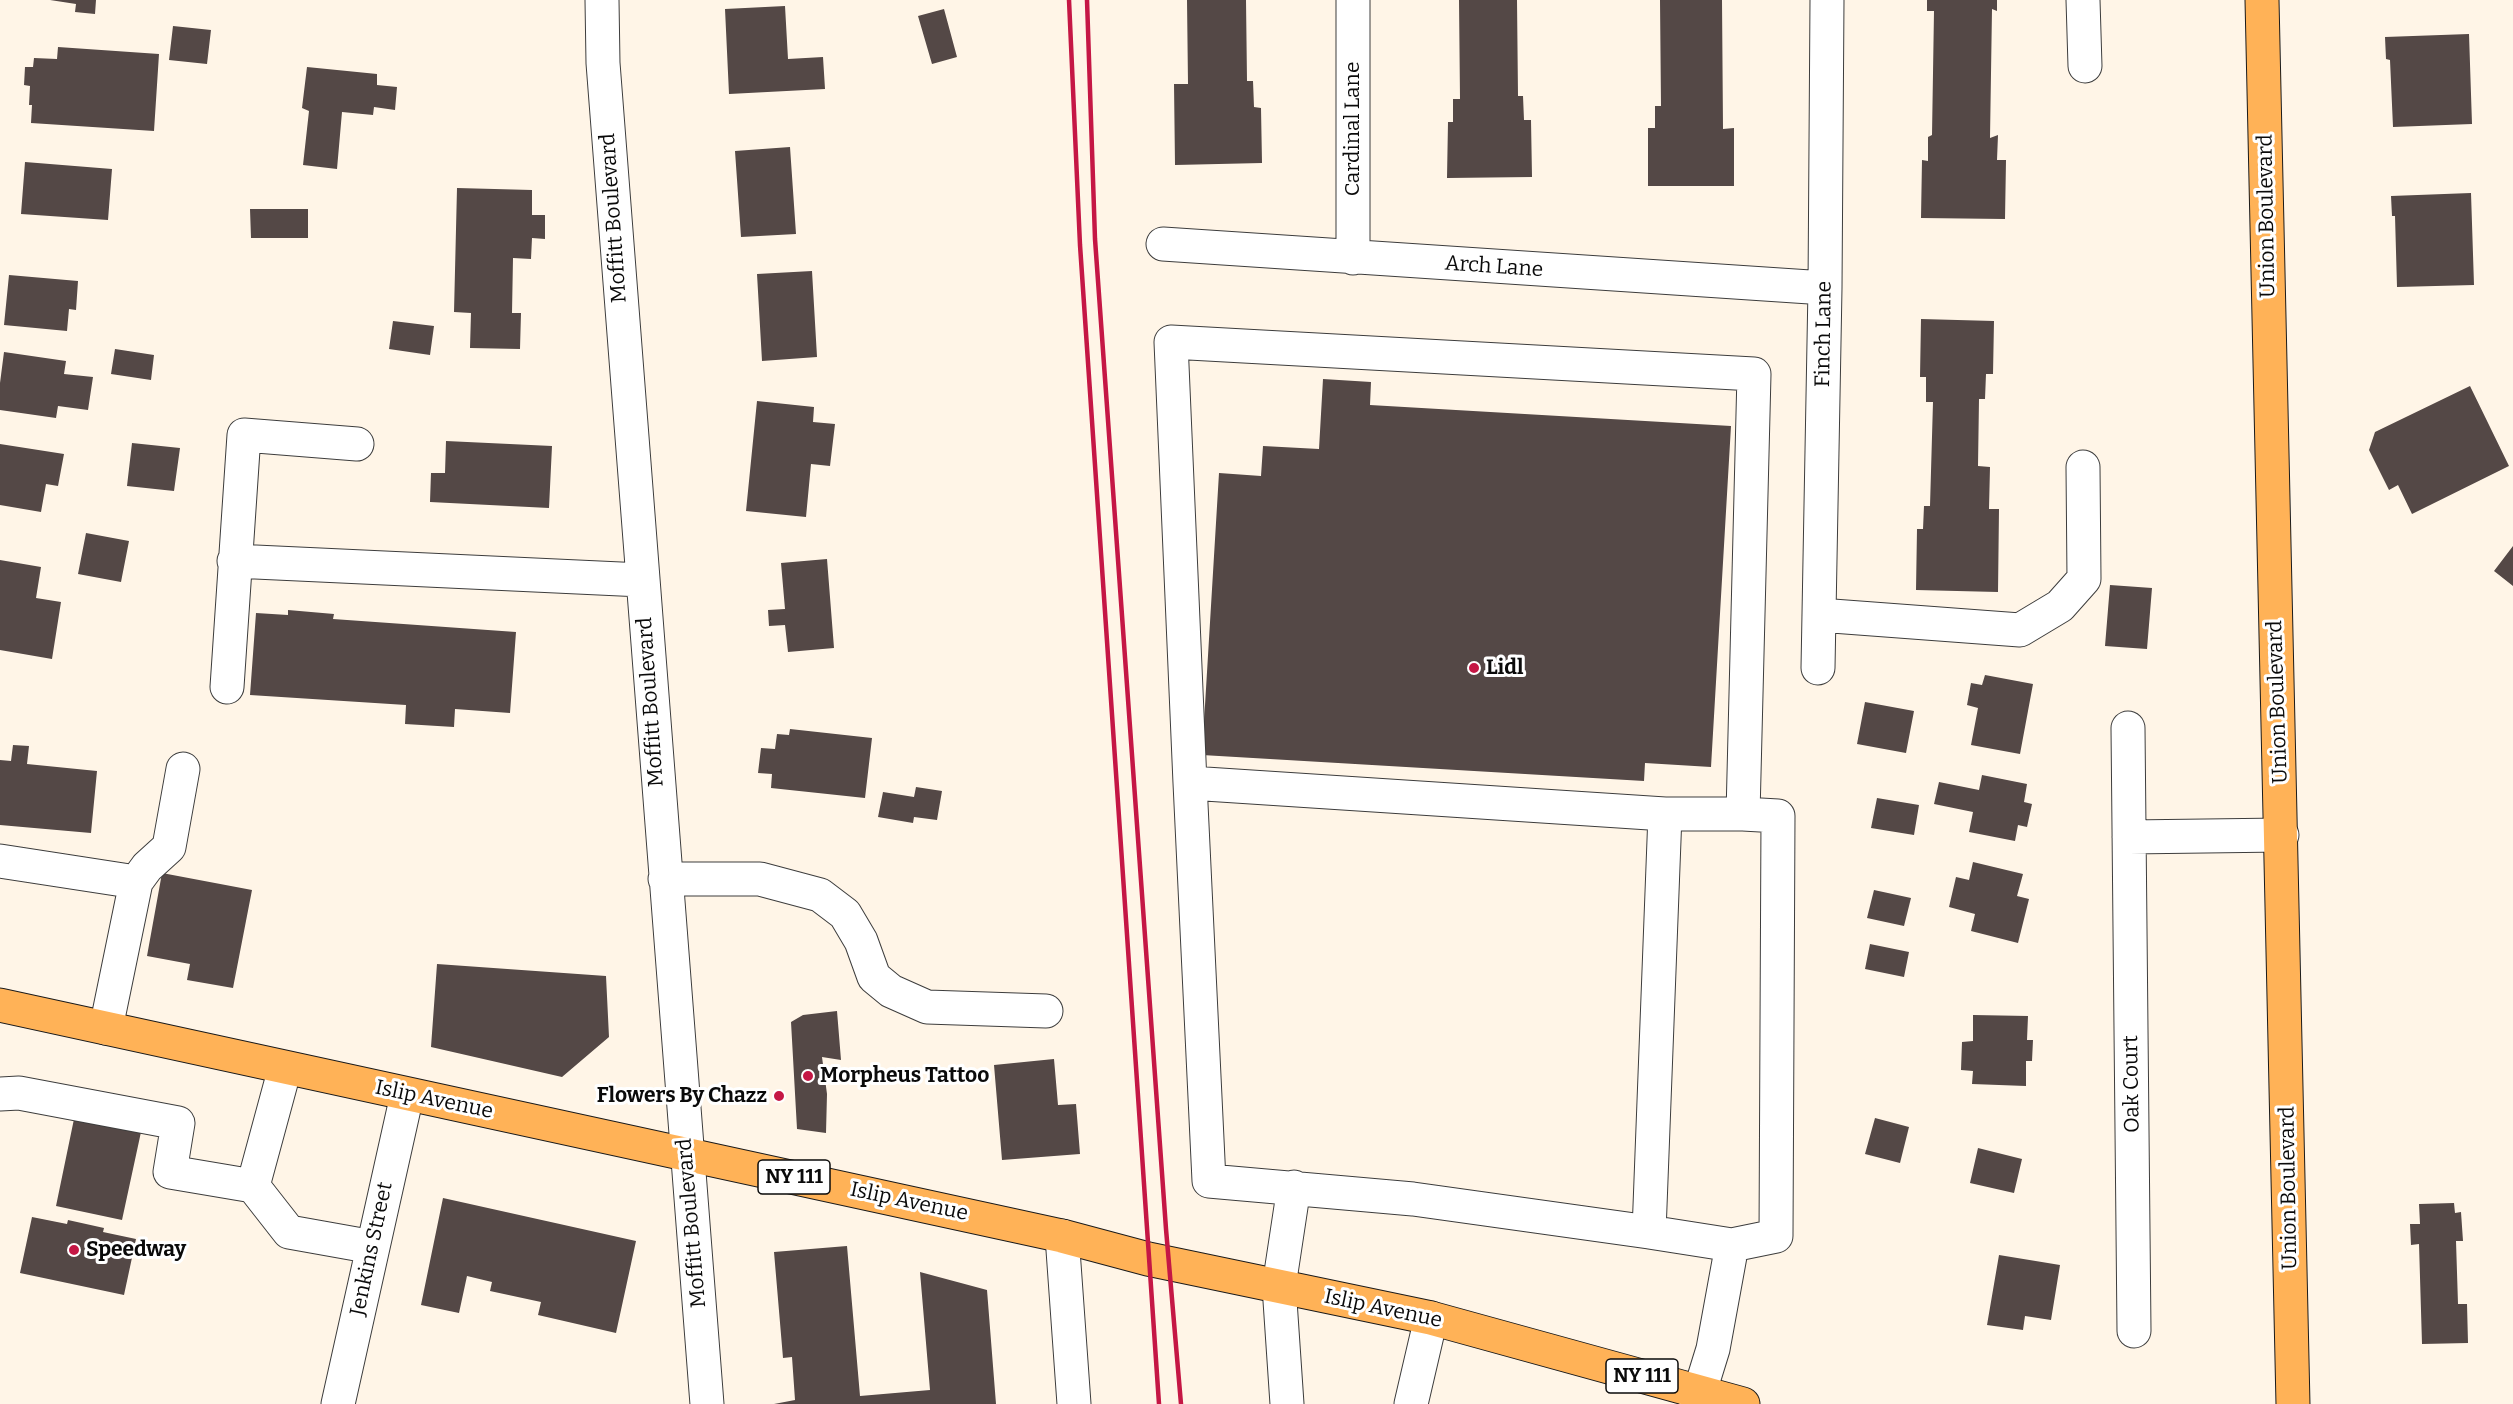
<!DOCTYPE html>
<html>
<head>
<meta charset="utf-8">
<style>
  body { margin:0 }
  canvas { display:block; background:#fff5e7 }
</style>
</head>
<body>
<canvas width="2513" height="1404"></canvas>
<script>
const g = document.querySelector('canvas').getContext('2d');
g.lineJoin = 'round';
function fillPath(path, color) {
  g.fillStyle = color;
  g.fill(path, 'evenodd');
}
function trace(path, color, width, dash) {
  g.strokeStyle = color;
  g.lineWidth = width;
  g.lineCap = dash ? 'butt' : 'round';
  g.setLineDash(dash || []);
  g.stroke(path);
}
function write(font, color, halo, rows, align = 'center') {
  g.font = font + ' Bitter,serif';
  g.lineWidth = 6;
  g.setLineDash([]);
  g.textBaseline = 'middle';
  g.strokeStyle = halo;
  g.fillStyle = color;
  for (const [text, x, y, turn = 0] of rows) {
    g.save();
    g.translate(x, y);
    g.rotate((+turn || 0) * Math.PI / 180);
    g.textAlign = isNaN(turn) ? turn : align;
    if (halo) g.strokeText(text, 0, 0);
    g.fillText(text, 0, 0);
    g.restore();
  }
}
fillPath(new Path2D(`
  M50,0H96L95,14L75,12L76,4Z
  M1187,0H1246L1247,81H1253L1254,107L1261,108L1262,163L1175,165L1174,84H1188Z
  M1459,0H1517L1518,96H1523L1524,120H1531L1532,177L1447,178L1448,122H1453V99H1460Z
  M1660,0H1722L1723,129L1734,128V186H1648V128H1655V106H1661Z
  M1927,0H1997V11L1992,9L1990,138L1998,135L1997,160H2006L2005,219L1921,218L1922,160L1928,161V137L1932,135L1934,11H1927Z
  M785,6L788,59L823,57L825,89L729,94L725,9Z
  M944,9L957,57L932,64L918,16Z
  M173,26L211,30L207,64L169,60Z
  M2469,34L2472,124L2393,127L2390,60L2386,59L2385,37Z
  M58,47L159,54L154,131L31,123L32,105H29L30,86L24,85L25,67H33L34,58L57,59Z
  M307,67L377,74V85L397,87L395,110L374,107L373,115L342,112L337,169L303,165L309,111L302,108Z
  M790,147L796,234L741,237L735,151Z
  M25,162L112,169L108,220L21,214Z
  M457,188L532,190V215H545V239L532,238L531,259L513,258L512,313H521L520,349L470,348L471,313L454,312Z
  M2471,193L2474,285L2397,287L2395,216H2392L2391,196Z
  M250,209H308V238H251Z
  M812,271L817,357L762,361L757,274Z
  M9,275L78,281L76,310L69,309L67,331L4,325Z
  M1921,319L1994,321L1993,374H1986L1985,399H1979L1978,466L1990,467L1989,509H1999L1998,592L1916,590L1917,529H1923L1924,506H1930L1933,402H1926V377H1920Z
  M393,321L434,326L430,355L389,349Z
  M115,349L154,355L151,380L111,374Z
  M4,352L66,361L64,374L93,377L88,410L58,406L56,418L0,410V383Z
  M1323,379L1371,382L1370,405L1731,426L1711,767L1645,763L1644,781L1202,755L1219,473L1261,476L1263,446L1319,449Z
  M2470,386L2509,466L2412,514L2398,485L2389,490L2369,450L2375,432Z
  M757,401L814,407L813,422L835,424L830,466L811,464L806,517L746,511Z
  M446,441L552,446L549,508L430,502L431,473H445Z
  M132,443L180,448L174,491L127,486Z
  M0,444L64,454L58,486L46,484L41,512L0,505Z
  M86,533L129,541L121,582L78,574Z
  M2513,546V586L2494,571Z
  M827,559L834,648L788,652L785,625L769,626L768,610L785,609L781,563Z
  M0,560L41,567L36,598L61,602L52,659L0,650Z
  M2110,585L2152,588L2147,649L2105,646Z
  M288,610L334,614L333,619L516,632L510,713L455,709L454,727L405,724L406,705L250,695L256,613L288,615Z
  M1985,675L2033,684L2020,754L1971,745L1978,708L1967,705L1971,683L1982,685Z
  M1865,702L1914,711L1906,753L1857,744Z
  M790,729L872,738L865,798L771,788L772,774L758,773L761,748L775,749L777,734L789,735Z
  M13,745L29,746L27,764L97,771L91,833L0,825V760L11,761Z
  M1982,775L2027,784L2024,802L2032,804L2027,827L2018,825L2015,841L1969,832L1973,812L1934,804L1939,782L1979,790Z
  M916,787L942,791L937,820L914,817L913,823L878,817L883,792L914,797Z
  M1877,798L1919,805L1914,835L1871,828Z
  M1973,862L2023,874L2017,896L2029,899L2018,943L1971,931L1975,914L1949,907L1956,877L1969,880Z
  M162,873L252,890L233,988L187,980L190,964L147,956Z
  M1874,890L1911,898L1904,926L1867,918Z
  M1870,944L1909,952L1904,977L1865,969Z
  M437,964L606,976L609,1037L562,1077L431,1047Z
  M837,1011L841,1060L822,1057L827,1094L826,1133L797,1129L791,1022L803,1015Z
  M1973,1015L2028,1016L2027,1040H2033L2032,1061H2026V1086L1972,1084L1973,1071L1961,1070L1962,1042L1973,1041Z
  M1054,1059L1058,1105L1076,1104L1080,1154L1002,1160L994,1065Z
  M1875,1118L1909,1127L1900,1163L1865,1154Z
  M74,1119L141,1132L122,1220L56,1206Z
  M1978,1148L2022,1159L2014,1193L1970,1183Z
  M443,1198L636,1241L616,1333L538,1315L541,1302L490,1291L492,1282L467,1276L459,1313L421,1305Z
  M2454,1203L2455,1213L2461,1212L2463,1241H2456L2458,1304H2467L2468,1343L2422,1344L2419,1244L2411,1245L2410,1224H2420L2419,1204Z
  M32,1217L67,1224L68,1220L104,1228L103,1232L136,1239L124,1295L20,1273Z
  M847,1246L860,1396L930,1390L920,1272L987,1290L996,1404H774L795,1400L792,1357L783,1358L774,1252Z
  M1999,1255L2060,1265L2051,1320L2025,1316L2023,1330L1987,1325Z`), '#544846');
const minor = new Path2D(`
  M602,0L603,63L707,1404
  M2083,0L2085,66
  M1163,244L1825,288
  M1353,258V0
  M234,561L642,580
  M1819,615L2020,630L2060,606L2084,579L2083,467
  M1818,668L1825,288L1827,0
  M227,687L244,435L357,444
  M2128,728L2134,1331
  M1190,783L1171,342L1754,374L1743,814H1665
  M2129,837L2282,835
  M0,861L136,882
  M665,879H760L820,895L845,914L861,941L874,977L891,991L927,1007L1046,1011
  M106,1028L136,882L147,867L169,847L183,769
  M285,1068L253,1186L289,1232L373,1247
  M0,1094L19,1093L178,1123L170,1172L253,1186
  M1649,1232L1413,1199L1209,1181L1190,783L1665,814L1649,1232L1732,1245L1776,1236L1778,816L1743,814
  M1062,1236L1074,1404
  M338,1404L407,1095
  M1287,1404L1279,1286L1294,1187
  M1411,1404L1431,1318
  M1696,1404L1713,1349L1732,1245`);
const major = new Path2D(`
  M2262,0L2293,1404
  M0,1005L1062,1236L1148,1259L1431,1318L1743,1404`);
trace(minor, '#3d3d3d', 35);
trace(major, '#1b1b1b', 35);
trace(minor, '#fff', 33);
trace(major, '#ffb257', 33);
trace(new Path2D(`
  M1069,0L1080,245L1159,1404
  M1087,0L1095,239L1166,1229L1181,1404`), '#c51745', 4.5);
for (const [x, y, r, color] of [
  [1474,668,6,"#c51745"],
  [808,1076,6,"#c51745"],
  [779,1096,6,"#c51745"],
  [74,1250,6,"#c51745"]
]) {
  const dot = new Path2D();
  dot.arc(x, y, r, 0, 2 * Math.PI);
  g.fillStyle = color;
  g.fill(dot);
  trace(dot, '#fff', 2);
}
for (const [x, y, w] of [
  [794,1177,72],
  [1642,1376,72]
]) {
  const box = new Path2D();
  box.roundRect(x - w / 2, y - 17, w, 34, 4.5);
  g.fillStyle = '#fff';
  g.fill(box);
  trace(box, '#0a0a0a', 1.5);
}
write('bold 20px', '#0a0a0a', null, [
  ["NY 111",794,1177],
  ["NY 111",1642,1376]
]);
write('21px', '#0a0a0a', '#fff', [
  ["Cardinal Lane",1353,129,-90],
  ["Union Boulevard",2267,216,-91],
  ["Moffitt Boulevard",614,218,-94],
  ["Arch Lane",1494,267,4],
  ["Finch Lane",1824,334,-89],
  ["Moffitt Boulevard",651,702,-94],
  ["Union Boulevard",2278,702,-92],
  ["Oak Court",2132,1084,-91],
  ["Islip Avenue",434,1100,12],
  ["Union Boulevard",2289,1188,-91],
  ["Islip Avenue",909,1202,12],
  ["Moffitt Boulevard",692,1223,-95],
  ["Jenkins Street",372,1249,-78],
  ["Islip Avenue",1383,1309,12]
]);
write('bold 21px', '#0a0a0a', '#fff', [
  ["Lidl",1486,668],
  ["Morpheus Tattoo",820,1076],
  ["Flowers By Chazz",767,1096,"right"],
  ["Speedway",86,1250]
], 'left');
</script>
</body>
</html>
